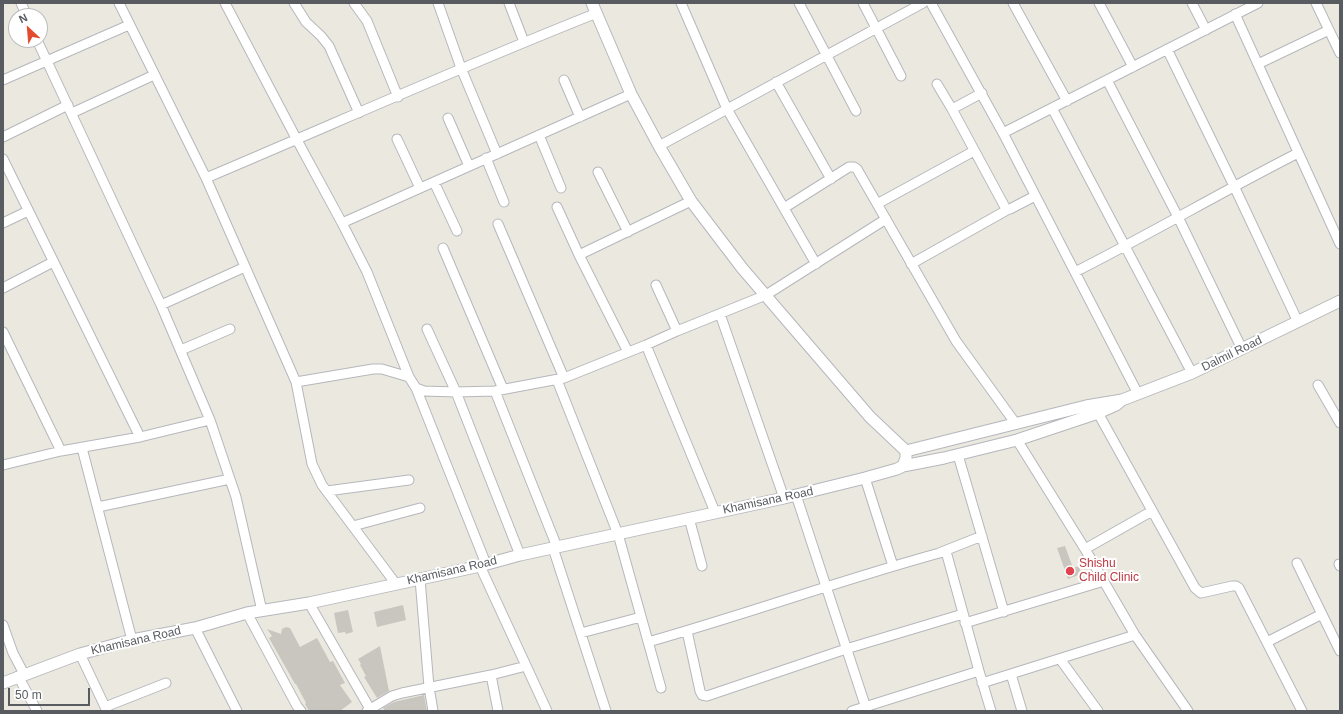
<!DOCTYPE html>
<html>
<head>
<meta charset="utf-8">
<style>
  body { margin:0 }
  #map { position:relative; width:1343px; height:714px; overflow:hidden; background:#ebe9df; font-family:Helvetica,sans-serif }
  canvas { display:block }
  .frame { position:absolute; inset:0; border:4px solid #585b60; pointer-events:none }
  .north { position:absolute; left:8px; top:8px; width:40px; height:40px; box-sizing:border-box; background:#fff; border:1px solid #bcbdbf; border-radius:50%; rotate:334deg; font-size:11px; font-weight:700; line-height:16px; text-align:center; color:#585b60 }
  .north::after { content:''; display:block; margin:auto; width:14px; height:18px; background:#e34b2e; clip-path:polygon(50% 0,100% 100%,50% 72%,0 100%) }
  .scale { position:absolute; left:8px; top:688px; width:82px; height:18px; box-sizing:border-box; border:2px solid #585b60; border-top:0; padding-left:5px; font-size:12px; line-height:14px; white-space:nowrap; color:#585b60; -webkit-text-stroke:3px #fff; paint-order:stroke }
</style>
</head>
<body>
<div id="map">
<canvas width="1343" height="714"></canvas>
<div class="frame"></div>
<div class="north">N</div>
<div class="scale">50 m</div>
</div>
<script>
const g = document.querySelector('canvas').getContext('2d');
g.lineJoin = 'round';
function fillPath(path, color) {
  g.fillStyle = color;
  g.fill(path, 'evenodd');
}
function trace(path, color, width, dash) {
  g.strokeStyle = color;
  g.lineWidth = width;
  g.lineCap = dash ? 'butt' : 'round';
  g.setLineDash(dash || []);
  g.stroke(path);
}
function write(font, color, halo, rows, align = 'center') {
  g.font = font + ' Helvetica,sans-serif';
  g.lineWidth = 4;
  g.setLineDash([]);
  g.textBaseline = 'middle';
  g.strokeStyle = halo;
  g.fillStyle = color;
  for (const [text, x, y, turn = 0] of rows) {
    g.save();
    g.translate(x, y);
    g.rotate((+turn || 0) * Math.PI / 180);
    g.textAlign = isNaN(turn) ? turn : align;
    if (halo) g.strokeText(text, 0, 0);
    g.fillText(text, 0, 0);
    g.restore();
  }
}
fillPath(new Path2D(`
  M1065,546L1073,568L1079,566L1081,574L1068,579L1057,548Z
  M403,605L406,620L377,627L374,612Z
  M348,610L353,632L346,634L345,632L338,633L334,613Z
  M286,627L290,628L300,647L317,638L330,662L333,661L345,683L340,685L352,702L340,711H309L305,704L306,703L296,684H295L269,638L272,636L267,629L281,634L282,629Z
  M380,646L389,691L377,698L364,677L366,676L360,665L361,664L358,659Z
  M424,695L427,711H385L383,708L394,702Z`), '#c8c6bf');
const minor = new Path2D(`
  M21,3L27,16
  M119,3L206,178L296,382L312,464L322,485L396,584
  M225,3L297,140L342,223L367,272L409,377
  M294,3L306,22L321,36L329,46L359,113
  M354,3L367,21L398,97
  M438,3L461,68L497,154
  M509,3L524,42
  M681,3L727,109L816,264
  M799,3L856,111
  M863,3L901,76
  M931,3L1003,133L1138,394
  M1013,3L1067,101
  M1099,3L1133,67
  M1192,3L1206,30
  M1316,3L1340,53
  M1235,14L1340,244
  M37,40L161,305L210,420L236,497L262,611
  M1167,49L1234,186L1298,322
  M1258,64L1329,30
  M3,80L129,25
  M564,80L580,117
  M1107,80L1178,217L1242,349
  M776,82L831,179
  M937,84L952,109L1006,209H1010L1035,196
  M1052,108L1192,373
  M952,109L982,93
  M72,113L154,75
  M448,118L469,166
  M1003,133L1258,3
  M539,135L561,188
  M3,137L68,105
  M397,139L420,188
  M659,146L923,3
  M486,158L504,202
  M3,159L140,437
  M598,172L628,232
  M206,178C336,123 465,65 597,13
  M434,182L457,231
  M877,204L974,151
  M557,207L579,255L628,352
  M784,208L849,167H854L857,169L956,341L1016,424
  M3,223L28,211
  M342,223L631,94
  M498,224L564,378
  M443,248L503,389
  M579,255L691,201
  M911,264L1007,210
  M1075,272C1150,234 1223,191 1298,153
  M656,285L677,331
  M3,288L53,262
  M161,305L245,267
  M720,314L784,498
  M427,329L456,392L520,555
  M3,332L61,451
  M646,345L715,512
  M181,350L230,329
  M557,380L618,534L661,688
  M296,382L373,369H382L409,377L416,388L424,391L456,392L495,391L564,378L646,345L677,331L766,295L886,219
  M1318,385L1340,423
  M416,388L486,564
  M495,391L557,547
  M1098,413L1195,588L1201,593L1232,586H1236L1239,588L1302,711
  M1017,440L1085,549L1135,635L1188,711
  M82,448L132,640
  M958,455L1004,612
  M3,465L61,451L140,437L210,420
  M865,478L893,566
  M327,491L409,480
  M796,495L867,711
  M98,507L230,479
  M689,518L702,566
  M353,526L420,508
  M553,548L606,711
  M1085,549L1152,511
  M939,553L982,536
  M1297,563L1340,651
  M1339,564L1340,566
  M480,566L547,711
  M420,579L429,687L433,711
  M309,603L370,709
  M247,613L297,706L301,711
  M965,623L1104,581
  M3,625L13,653L24,674
  M195,628L237,711
  M687,631L700,691L702,695L707,696L846,649L963,614
  M581,633L641,617
  M648,642C747,614 844,579 943,552L947,555L979,671L991,711
  M1267,642L1322,614
  M80,654L107,711
  M1060,659L1098,711
  M1011,674L1022,711
  M491,675L498,711
  M18,676L37,711
  M982,683L1135,635
  M105,707L166,683
  M367,711L392,696L402,693L491,675L526,666
  M852,711L979,671`);
const tertiary = new Path2D(`
  M592,3L631,94L659,146L691,201L742,268L870,417L906,451V458L903,466
  M906,451L1086,406L1122,400L1192,373L1340,301
  M3,683L80,654L132,640L195,628L247,613L309,603L480,566L520,555L784,498L865,478L897,469L903,466L944,458L1017,440L1098,413L1116,405L1122,400`);
trace(minor, '#b5b7bc', 11);
trace(tertiary, '#b5b7bc', 13);
trace(minor, '#fff', 9);
trace(tertiary, '#fff', 11);
for (const [x, y, r, color] of [
  [1070,571,5,"#e0444e"]
]) {
  const dot = new Path2D();
  dot.arc(x, y, r, 0, 2 * Math.PI);
  g.fillStyle = color;
  g.fill(dot);
  trace(dot, '#fff', 1.5);
}
write('12px', '#585b60', '#fff', [
  ["Dalmil Road",1232,354,-26],
  ["Khamisana Road",768,501,-12],
  ["Khamisana Road",452,571,-13],
  ["Khamisana Road",136,641,-13]
]);
write('12px', '#be3a42', '#fff', [
  ["Shishu",1079,564],
  ["Child Clinic",1079,578]
], 'left');
</script>
</body>
</html>
